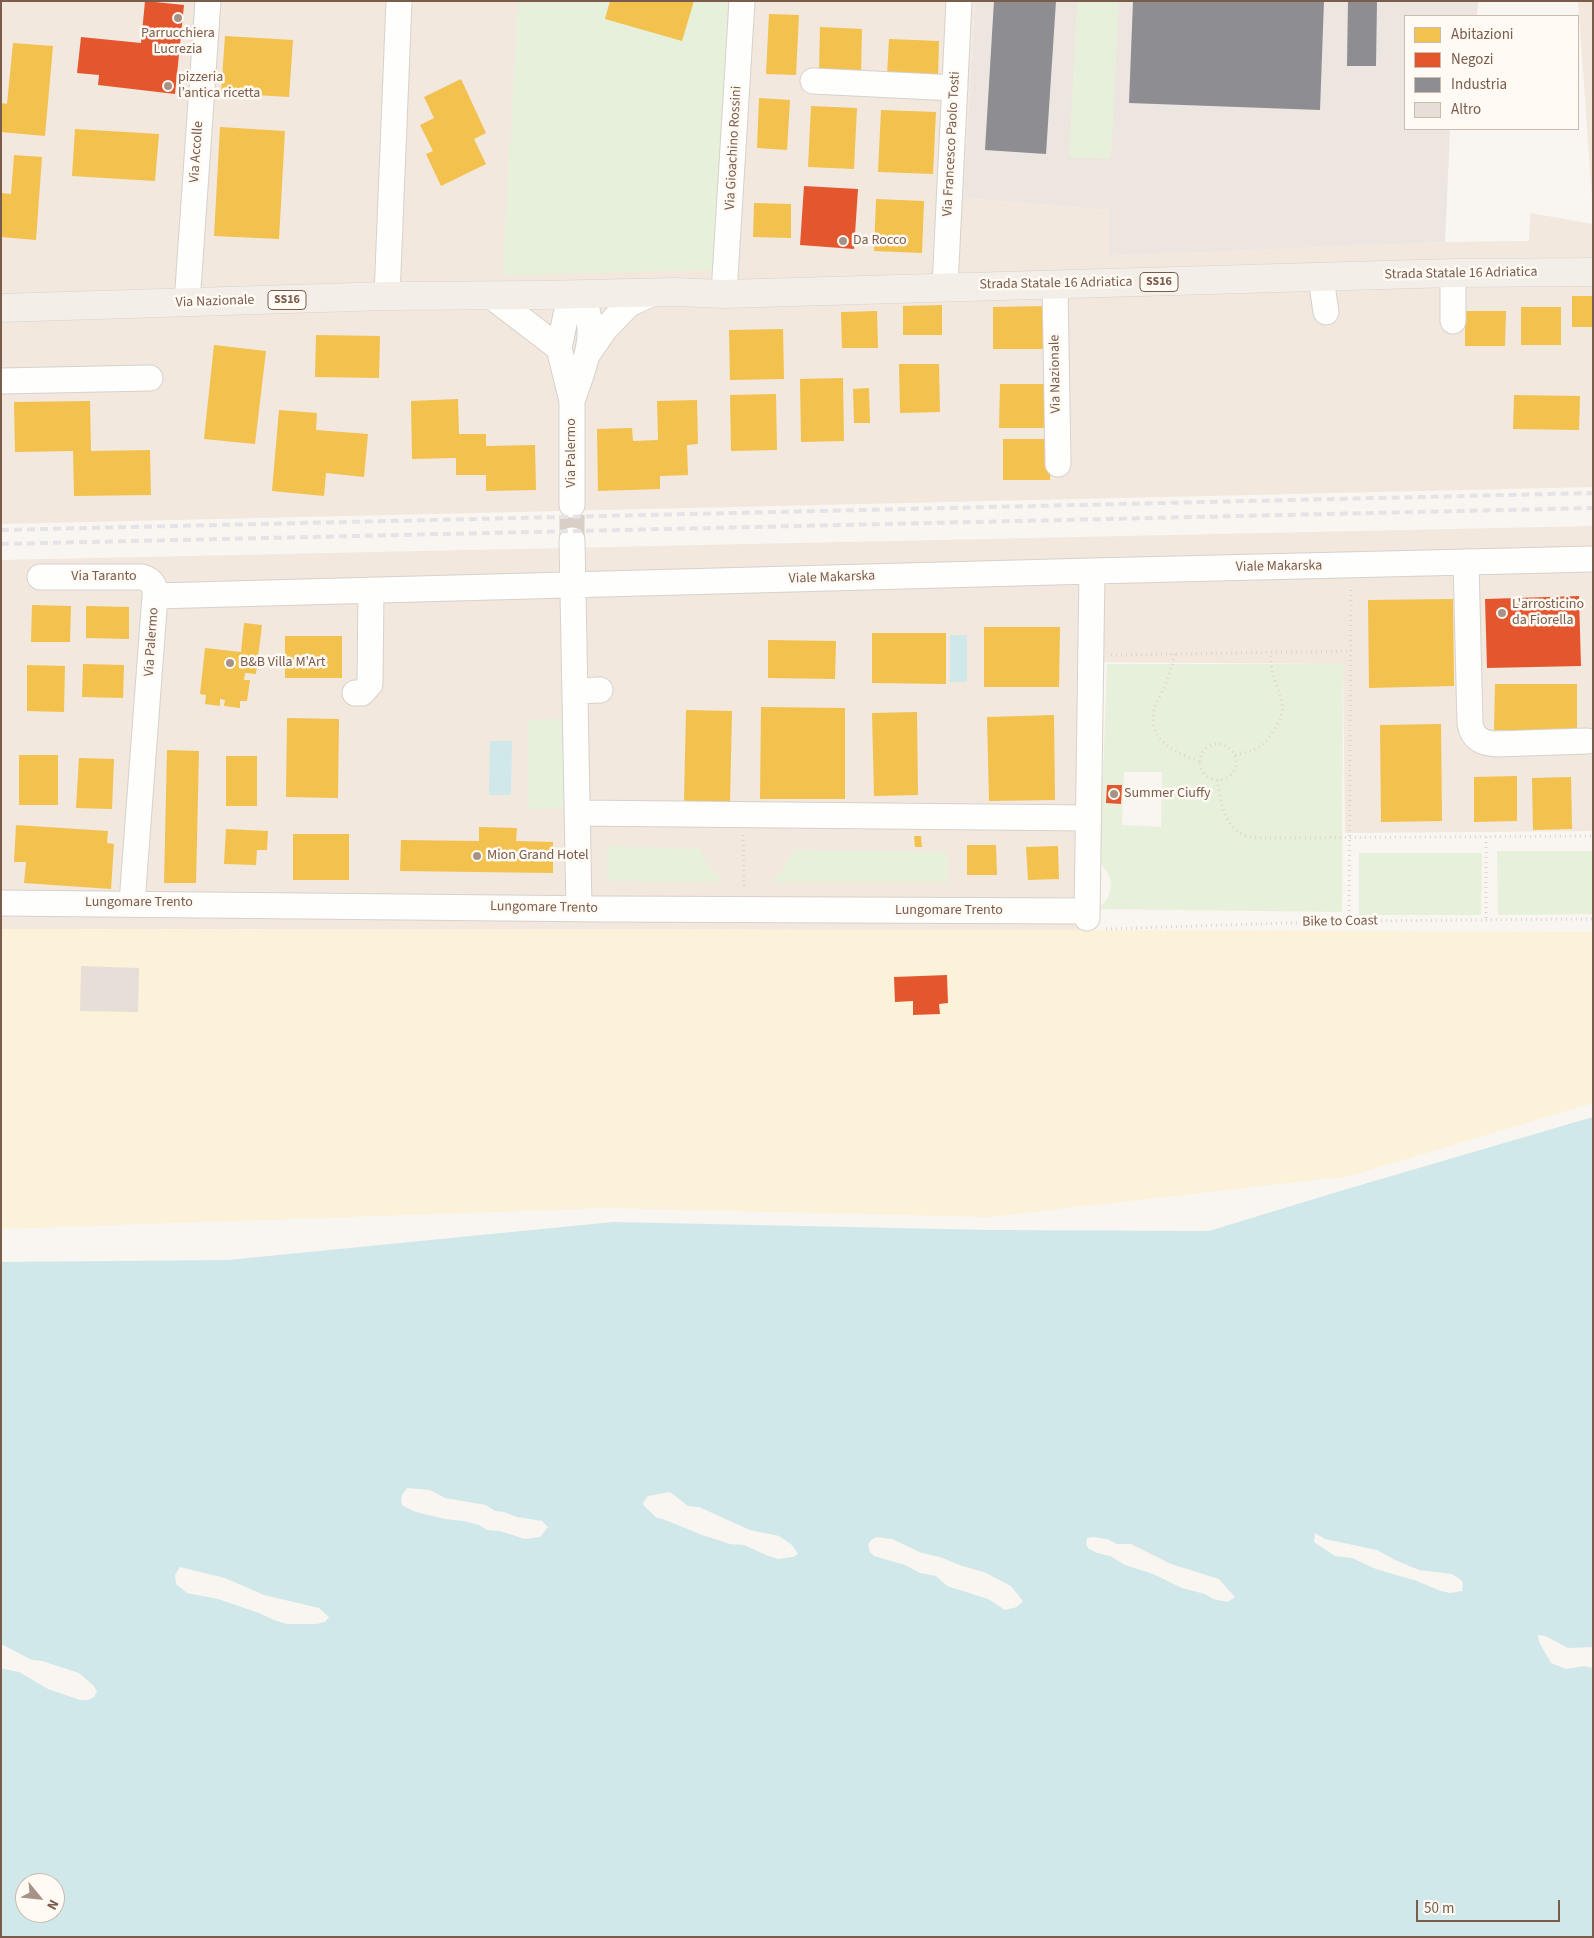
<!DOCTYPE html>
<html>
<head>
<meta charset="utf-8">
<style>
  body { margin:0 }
  #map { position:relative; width:1594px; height:1938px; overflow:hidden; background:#f9f5f0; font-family:"Source Sans 3",sans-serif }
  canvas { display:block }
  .frame { position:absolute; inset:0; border:2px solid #7a5c4d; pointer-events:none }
  .legend { position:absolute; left:1404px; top:15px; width:175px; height:115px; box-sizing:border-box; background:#fffaf3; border:1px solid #cabbb1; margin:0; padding:6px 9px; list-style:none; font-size:15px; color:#7a5c4d }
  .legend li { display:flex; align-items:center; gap:10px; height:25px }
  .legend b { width:25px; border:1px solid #cabbb1 }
  .north { position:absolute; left:15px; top:1873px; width:50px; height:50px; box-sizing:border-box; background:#fffaf3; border:1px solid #cabbb1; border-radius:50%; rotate:118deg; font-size:14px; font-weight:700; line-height:20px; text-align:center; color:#7a5c4d }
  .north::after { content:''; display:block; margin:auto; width:18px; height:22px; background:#a69286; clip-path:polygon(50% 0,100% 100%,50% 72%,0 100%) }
  .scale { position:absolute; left:1416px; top:1900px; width:144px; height:22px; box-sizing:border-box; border:2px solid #7a5c4d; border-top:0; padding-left:6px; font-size:15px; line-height:18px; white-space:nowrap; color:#7a5c4d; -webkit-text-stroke:4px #fffaf3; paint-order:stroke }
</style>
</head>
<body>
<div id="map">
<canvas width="1594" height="1938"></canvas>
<div class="frame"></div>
<ul class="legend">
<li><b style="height:14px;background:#f2c14e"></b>Abitazioni</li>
<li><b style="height:14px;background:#e4572e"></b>Negozi</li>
<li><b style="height:14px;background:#8d8d92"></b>Industria</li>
<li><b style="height:14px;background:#e6ded7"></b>Altro</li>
</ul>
<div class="north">N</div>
<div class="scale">50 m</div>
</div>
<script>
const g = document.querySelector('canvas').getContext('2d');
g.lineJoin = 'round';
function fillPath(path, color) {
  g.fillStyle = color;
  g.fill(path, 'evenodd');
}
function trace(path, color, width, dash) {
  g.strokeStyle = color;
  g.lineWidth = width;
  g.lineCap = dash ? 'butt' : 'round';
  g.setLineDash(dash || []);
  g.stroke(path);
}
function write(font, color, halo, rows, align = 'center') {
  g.font = font + ' "Source Sans 3",sans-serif';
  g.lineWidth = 5;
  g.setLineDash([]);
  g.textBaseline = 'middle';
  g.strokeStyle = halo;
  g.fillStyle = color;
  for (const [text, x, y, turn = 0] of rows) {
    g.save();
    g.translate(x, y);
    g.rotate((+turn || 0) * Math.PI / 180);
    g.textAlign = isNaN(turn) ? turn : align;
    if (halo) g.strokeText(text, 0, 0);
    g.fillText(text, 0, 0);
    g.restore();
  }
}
fillPath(new Path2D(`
  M1,1H975L963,198L1109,210V256L1445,242L1529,241L1530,213L1593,224V487L1,524Z
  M1578,1H1593V213Z
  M1593,526V831L1345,833L1343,664L1086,662L1088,930L1,929V560Z`), '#f2e8de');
fillPath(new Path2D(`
  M975,1H1478L1477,16H1405V129H1450L1445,242L1109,256V210L963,198Z`), '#ede5e0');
fillPath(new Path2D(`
  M518,1H727L717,270L503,275Z
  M1077,1H1119L1111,159L1069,157Z
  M1107,664H1343L1342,912L1098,909C1108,901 1114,888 1109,876C1105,868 1101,867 1100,857ZM1124,772H1162L1161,827L1122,825Z
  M567,719V808L528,809V720Z
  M607,846L700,849L707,865L724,882L607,881Z
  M794,850L947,852L948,882H771L784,870Z
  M1497,851H1593V914L1498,915Z
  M1359,853H1482L1481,915H1359Z`), '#e7f0db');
fillPath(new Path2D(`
  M1,929L1088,930L1593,932V1103L1350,1176L988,1217L608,1208L1,1229Z`), '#fbf2d9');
fillPath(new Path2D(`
  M950,635H967V682H950Z
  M490,741H512L511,795H489Z
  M1593,1117V1937H1V1262L228,1260L613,1222L991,1230L1209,1231L1347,1189ZM25,1883H55V1913H25Z`), '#d0e8ea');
fillPath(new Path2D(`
  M407,1488L430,1490L445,1498L486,1505L495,1511L504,1512L517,1517L542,1521L548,1527L540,1537L525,1539L500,1531L487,1530L479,1525L464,1521L445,1519L416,1512L403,1506L401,1502L402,1495Z
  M670,1492L688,1506L699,1507L750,1530L779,1536L792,1545L798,1554L793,1557L778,1559L766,1555L744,1545L730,1544L702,1535L663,1519L657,1518L644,1506L643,1503L648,1496Z
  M1315,1533L1325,1539L1377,1550L1395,1560L1419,1570L1452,1574L1461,1580L1463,1584L1462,1591L1450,1593L1441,1591L1417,1581L1376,1569L1352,1558L1335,1556L1314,1542Z
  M877,1537L892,1539L922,1553L940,1557L962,1566L984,1572L1011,1586L1023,1601L1017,1607L1005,1610L988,1599L947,1586L936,1576L920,1573L905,1565L874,1556L870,1552L868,1545L871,1540Z
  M1093,1537L1107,1539L1117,1544H1131L1171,1564L1219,1579L1235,1597L1228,1602L1213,1599L1205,1594L1182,1588L1153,1574L1125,1565L1110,1556L1097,1553L1088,1548L1086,1544L1087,1538Z
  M180,1567L225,1578L264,1595L319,1608L329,1617L325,1622L316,1624H287L274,1620L259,1613L218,1599L187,1593L176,1584L175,1575Z
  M1538,1635L1545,1636L1568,1648L1593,1647V1668L1585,1666L1566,1669L1551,1663L1539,1642Z
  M1,1644L32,1660L42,1661L79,1673L93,1685L97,1691L94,1697L88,1700H80L48,1689L19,1672L4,1669L1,1668Z`), '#f9f5f0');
fillPath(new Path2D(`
  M610,1H694L682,41L605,19Z
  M769,14L799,15L796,75L766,74Z
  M820,27L862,29L861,74L819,73Z
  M225,36L293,40L289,97L221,93Z
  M889,39L939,41L938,78L887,76Z
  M13,43L53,46L45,136L1,132V103L7,104Z
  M461,79L486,133L474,139L486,164L441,186L426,154L433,151L420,125L434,118L424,97Z
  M759,98L790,100L787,150L757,148Z
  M811,106L857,108L854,169L808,167Z
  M881,110L936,112L933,174L878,172Z
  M220,127L285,131L279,239L214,236Z
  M75,129L159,134L155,181L72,176Z
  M14,155L42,157L36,240L1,237V193L11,194Z
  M876,199L924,201L922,253L874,251Z
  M754,203L791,204V238L753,237Z
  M1572,296H1593V327H1572Z
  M942,305V335H903V306Z
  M1048,306V349H993V307Z
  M1521,307H1561V345H1521Z
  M877,311L878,348H842L841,312Z
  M1465,311H1506L1505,346H1465Z
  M783,329L784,379L730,380L729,330Z
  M316,335L380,336L379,378L315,377Z
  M214,345L266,351L255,444L204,439Z
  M899,364H939L940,412L900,413Z
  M843,378L844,441L801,442L800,379Z
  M1000,384H1050V428H999Z
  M869,388L870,423H854L853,389Z
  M776,394L777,450L731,451L730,395Z
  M1514,395L1580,396L1579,430L1513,429Z
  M458,399L459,434H486V446L535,445L536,490L486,491V475H456V458L412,459L411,401Z
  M697,400L698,444L687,445L688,475L660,476V489L598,491L597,429L632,428L633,441L658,440L657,401Z
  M90,401L91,451L150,450L151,495L74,496L73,451L15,452L14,402Z
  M279,410L317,413L316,430L368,434L364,477L326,473L324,496L272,491Z
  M1003,439H1050V480H1003Z
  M1453,599L1454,686L1369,688L1368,600Z
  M32,605L71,606L70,642H31Z
  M86,606L129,607V639L86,638Z
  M244,623L262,625L256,674L245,673L244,680H250L247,701H240V708L224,706L225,700L220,699V706L205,704L206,695L200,694L205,648L241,652Z
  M984,627H1060L1059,687H984Z
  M872,633H946V684L872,683Z
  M285,636H342V678H285Z
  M768,640L836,641L835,679L768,678Z
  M83,664L124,665L123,698L82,697Z
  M27,665L65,666L64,712L27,711Z
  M1495,684H1577V730H1494Z
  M761,707L845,708V799H760Z
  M686,710L732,711L730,803L684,802Z
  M917,712L918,795L874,796L872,713Z
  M1054,715L1055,800L989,801L987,717Z
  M287,718L339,719L338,798L286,797Z
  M1441,724L1442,821L1381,822L1380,725Z
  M167,750L199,751L196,883H164Z
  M19,755H58V805H19Z
  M226,756H257V806H226Z
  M79,758L114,759L112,809L76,808Z
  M1517,776V821L1474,822V777Z
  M1571,777L1572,829L1533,830L1532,778Z
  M16,825L108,831L107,843L114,844L111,889L24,883L26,862H14Z
  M479,827L517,828L516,841L553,842V873L400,871L401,840L479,841Z
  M226,829L268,831L267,850H257L256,865L224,864Z
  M293,834H349V880H293Z
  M914,836H921L922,847H915Z
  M967,845H996L997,875H967Z
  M1058,846L1059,879L1028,880L1026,847Z`), '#f2c14e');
fillPath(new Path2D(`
  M145,1L184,5L175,94L98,85L99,75L77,73L81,37L141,43Z
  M804,186L858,189L854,249L800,245Z
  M1579,596L1581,666L1487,668L1485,599Z
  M1107,785H1122L1121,804L1106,803Z
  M947,975L948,1003L939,1004L940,1014L913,1015V1001L895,1002L894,977Z`), '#e4572e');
fillPath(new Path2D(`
  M994,1H1056L1046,154L985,150Z
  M1133,1H1324L1320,110L1129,103Z
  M1348,1H1377L1376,66H1347Z`), '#8d8d92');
fillPath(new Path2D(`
  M81,966L139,968L138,1012L80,1011Z`), '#e6ded7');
trace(new Path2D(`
  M572,540V505`), '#d9cfc7', 25, [25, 12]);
const minor = new Path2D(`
  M813,81L955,88
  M1453,273V321
  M1321,278L1326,312
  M1055,284L1058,464
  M945,286L959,1
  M724,294L742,1
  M387,296L399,1
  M491,296L559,348
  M187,303L208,1
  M589,352L605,329L629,304L656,292
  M1,381L150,378
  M572,401C584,366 602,328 579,294L570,305L567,310L559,348L572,401V505
  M572,540L579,908
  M1466,562L1470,724C1473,739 1482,743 1496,744L1587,741
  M40,577H142C152,580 156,586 155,596
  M575,691L600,690
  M355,693H362L370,684L371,590
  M577,813L1088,818
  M1,903L605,909L1087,911
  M132,903L155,596L1092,571L1593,559
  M1087,918L1092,571`);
const major = new Path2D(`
  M1,308L387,296L541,295L674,292L724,294L1453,273L1593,272`);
trace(minor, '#d7d1cb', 27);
trace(major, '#dad1cc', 29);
trace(new Path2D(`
  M1175,654C1172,666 1169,676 1164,688C1161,694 1156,702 1154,709C1147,741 1176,753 1201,762
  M1111,655L1350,651
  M1200 762a18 18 0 1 1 36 0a18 18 0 1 1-36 0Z
  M1235,755C1254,751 1262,749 1273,732C1291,706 1279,697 1272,671C1271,665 1271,658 1270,652
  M1218,780C1221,800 1222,825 1244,835C1251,838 1261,837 1268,838L1593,836
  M743,835L744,887
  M1486,837V920
  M1349,921L1351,587
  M1106,929L1349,921L1593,919`), '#dcd5d0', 3, [1, 4]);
trace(minor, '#fefefd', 25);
trace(major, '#f3eee8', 28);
trace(new Path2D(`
  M1,530L1593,493
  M1,544L1593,508`), '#e6e3e7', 4, [8, 5]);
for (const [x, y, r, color] of [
  [178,18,5,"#a69286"],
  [168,86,5,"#a69286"],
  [843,241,5,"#a69286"],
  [1502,613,5,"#a69286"],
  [230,663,5,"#a69286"],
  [1114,794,5,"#a69286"],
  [477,856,5,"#a69286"]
]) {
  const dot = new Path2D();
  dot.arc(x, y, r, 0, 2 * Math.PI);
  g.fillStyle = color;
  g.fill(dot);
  trace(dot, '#fffaf3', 2);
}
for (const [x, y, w] of [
  [1159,282,38],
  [287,300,38]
]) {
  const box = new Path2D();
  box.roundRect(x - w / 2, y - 9.5, w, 19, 4);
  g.fillStyle = '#fffaf3';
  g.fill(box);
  trace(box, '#7a5c4d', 1);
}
write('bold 12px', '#7a5c4d', null, [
  ["SS16",1159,282],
  ["SS16",287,300]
]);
write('14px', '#7a5c4d', '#fffaf3', [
  ["Parrucchiera",178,34,"center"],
  ["Lucrezia",178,50,"center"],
  ["pizzeria",178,78],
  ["l’antica ricetta",178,94],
  ["Da Rocco",853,241],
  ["L'arrosticino",1512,605],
  ["da Fiorella",1512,621],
  ["B&B Villa M'Art",240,663],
  ["Summer Ciuffy",1124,794],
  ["Mion Grand Hotel",487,856]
], 'left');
write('14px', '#7a5c4d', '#fffaf3', [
  ["Via Francesco Paolo Tosti",952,144,-87],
  ["Via Gioachino Rossini",734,148,-87],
  ["Via Accolle",197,152,-86],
  ["Strada Statale 16 Adriatica",1461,274,-1],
  ["Strada Statale 16 Adriatica",1056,284,-1],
  ["Via Nazionale",215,302,-2],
  ["Via Nazionale",1056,374,-91],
  ["Via Palermo",572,453,-90],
  ["Viale Makarska",1279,567,-1],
  ["Via Taranto",104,577],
  ["Viale Makarska",832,578,-2],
  ["Via Palermo",152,642,-86],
  ["Lungomare Trento",139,903],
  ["Lungomare Trento",544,908,1],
  ["Lungomare Trento",949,911],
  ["Bike to Coast",1340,922,-1]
]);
</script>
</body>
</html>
